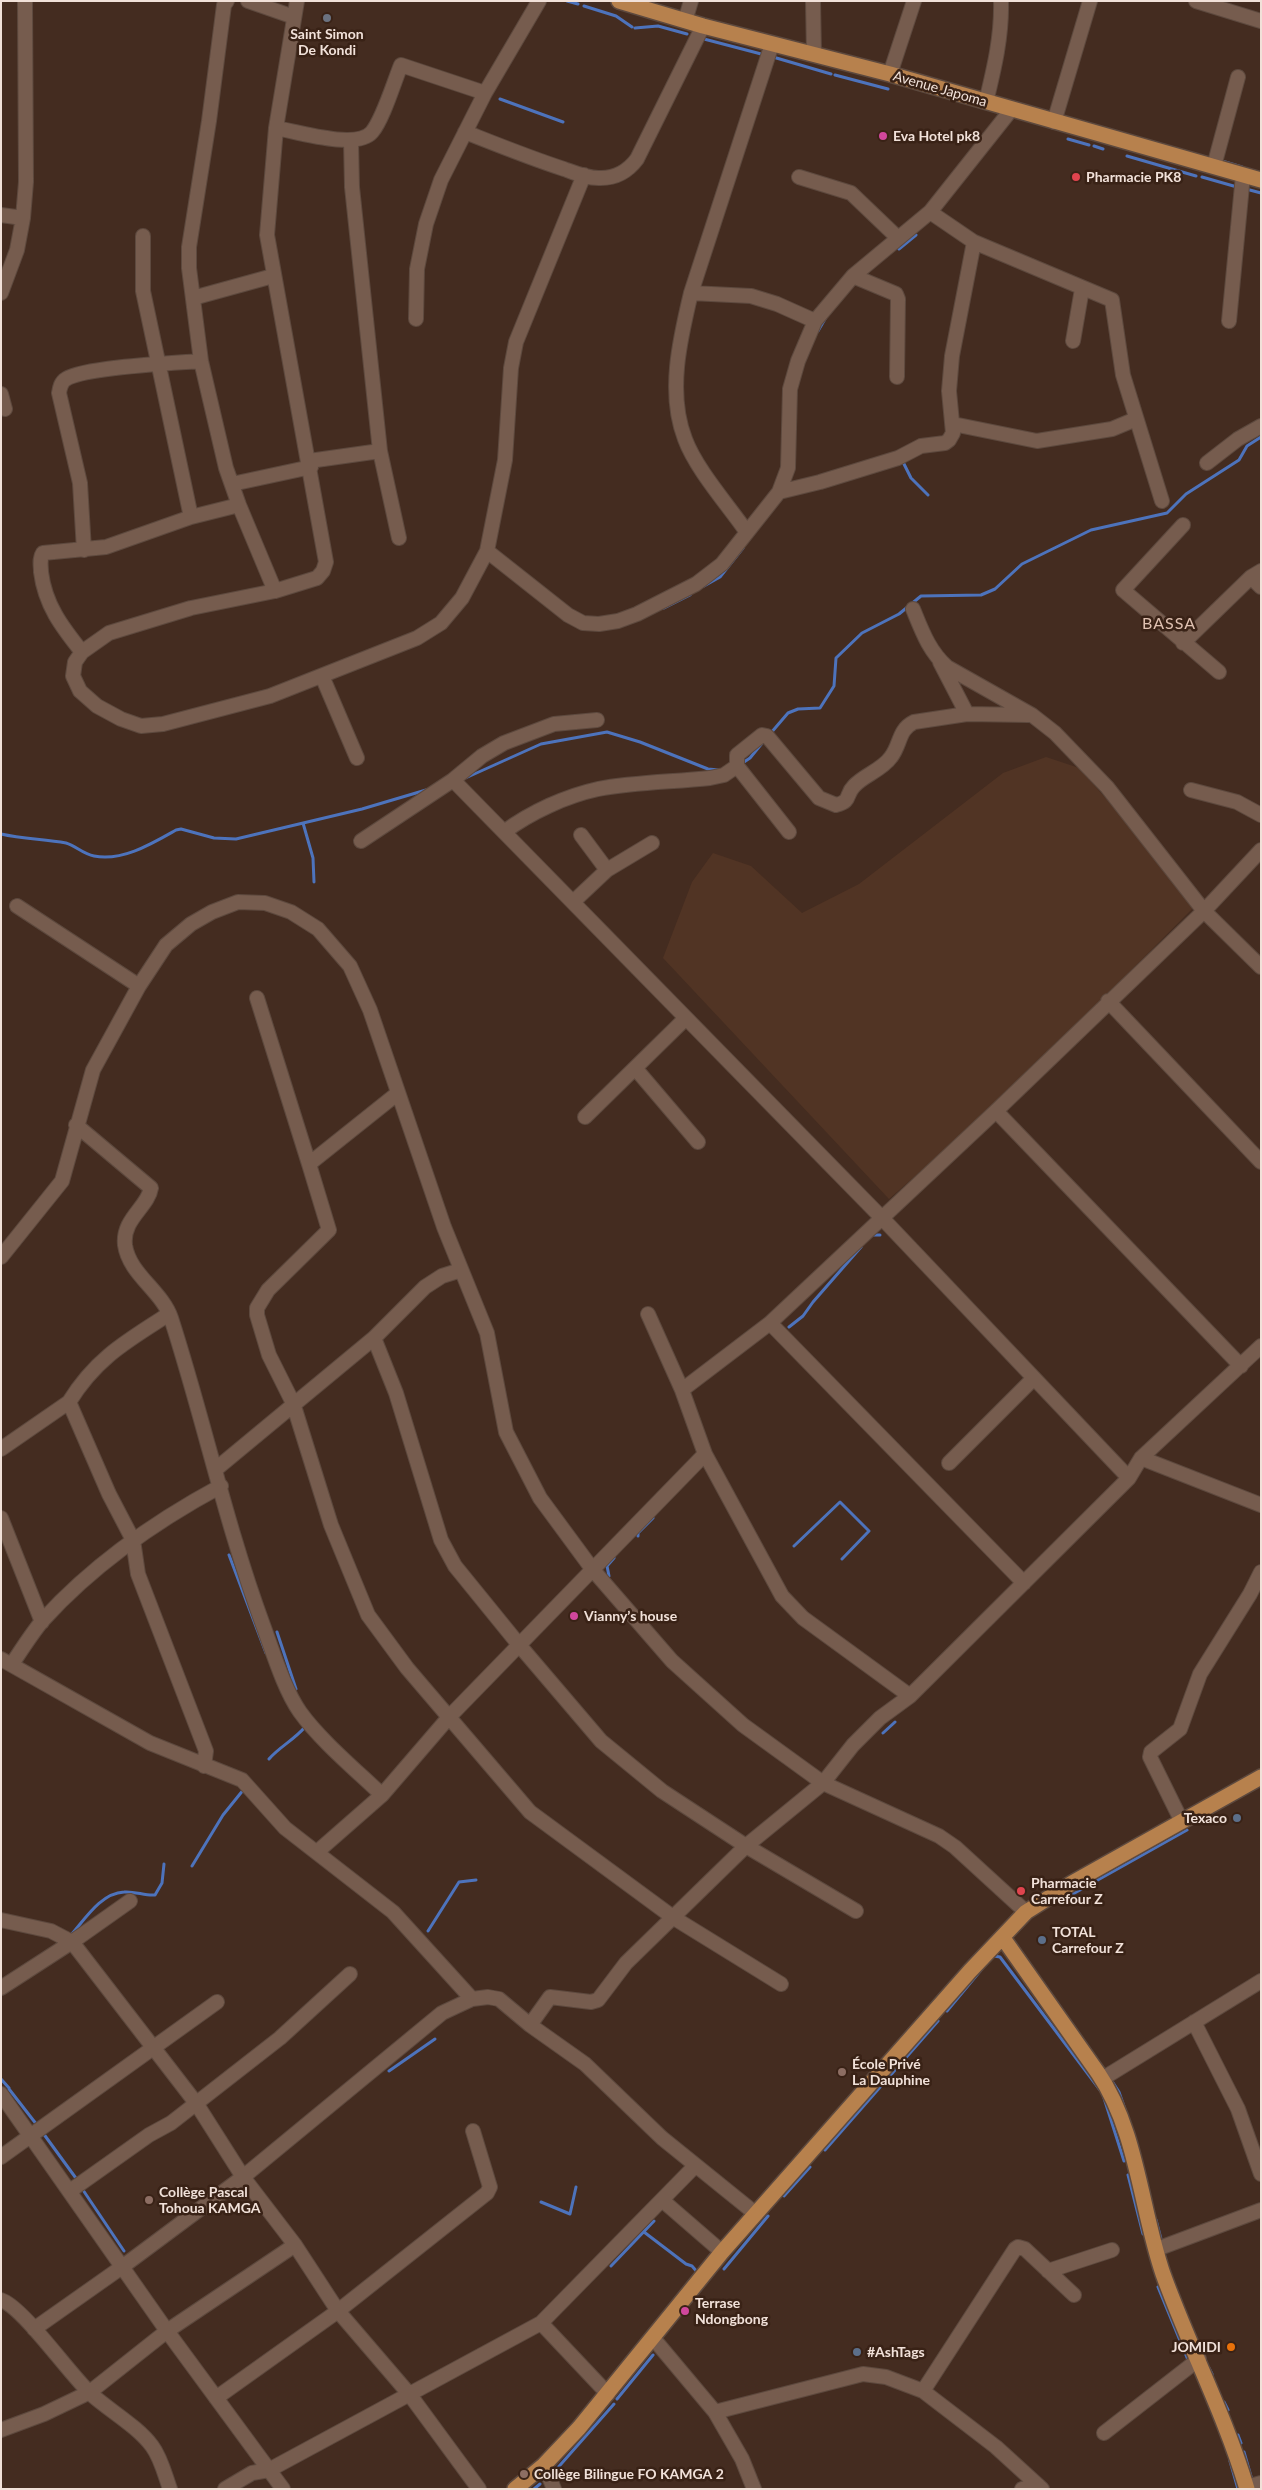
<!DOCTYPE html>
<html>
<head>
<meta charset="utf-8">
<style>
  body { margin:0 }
  #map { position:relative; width:1262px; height:2490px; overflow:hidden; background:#442c20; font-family:Lato,sans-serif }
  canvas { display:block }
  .frame { position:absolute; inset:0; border:2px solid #f1e1d9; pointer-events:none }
</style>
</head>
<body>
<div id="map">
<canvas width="1262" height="2490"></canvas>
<div class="frame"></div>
</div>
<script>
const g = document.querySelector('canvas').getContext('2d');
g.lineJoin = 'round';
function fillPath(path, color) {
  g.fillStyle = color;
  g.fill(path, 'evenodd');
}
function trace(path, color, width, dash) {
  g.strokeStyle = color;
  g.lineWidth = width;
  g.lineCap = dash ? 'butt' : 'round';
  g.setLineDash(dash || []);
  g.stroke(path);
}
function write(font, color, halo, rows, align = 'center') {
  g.font = font + ' Lato,sans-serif';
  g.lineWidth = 5;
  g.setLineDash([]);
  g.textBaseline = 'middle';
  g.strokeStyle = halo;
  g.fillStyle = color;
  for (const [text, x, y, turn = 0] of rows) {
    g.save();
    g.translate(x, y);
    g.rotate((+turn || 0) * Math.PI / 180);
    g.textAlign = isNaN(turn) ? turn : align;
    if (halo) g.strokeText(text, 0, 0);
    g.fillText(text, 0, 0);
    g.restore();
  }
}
fillPath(new Path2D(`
  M1046,757L1079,768L1198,903L1001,1101L889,1199L663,958L692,882L713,853L751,866L802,913L859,884L1003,773Z`), '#513424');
trace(new Path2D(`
  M567,1L578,4
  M584,6L616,16L632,27
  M635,28L658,26L687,34
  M704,39L765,55
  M773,57L831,74
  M835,75L888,89
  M500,99L563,122
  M1068,139L1089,145
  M1094,146L1103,149
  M1127,156L1196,176
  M1222,161L1242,167
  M1202,177L1237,187
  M1246,189L1261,193
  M899,249L916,235
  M818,331L825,319
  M902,460L911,478L928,495
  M704,586L720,577L743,548
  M664,608L690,595
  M770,734L788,713L798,709L820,708L834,686L836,658L862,633L899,614L921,596L981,595L995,589L1022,564L1091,530L1167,513L1186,494L1239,460L1247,446L1261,437
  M741,764L750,758L763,742
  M461,780L541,744L607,732L640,742L708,769L719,770
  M303,823L313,858L314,882
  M1,834C23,839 44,839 66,843C76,846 83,854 94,856C122,862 153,843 176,830L181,829L214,838L236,839L362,809L426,790
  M872,1235H880
  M789,1327L803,1316L813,1302L861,1247
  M638,1536V1533L653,1518
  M794,1546L840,1502L869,1531L842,1559
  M229,1555L266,1653
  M609,1576L607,1566L614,1558
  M277,1632L296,1689L293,1691
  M883,1733L895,1722
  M269,1759C279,1747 294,1740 305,1727L304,1725
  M192,1866L223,1815L244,1789
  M1055,1904L1187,1830
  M428,1931L459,1882L476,1880
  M71,1935C85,1919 101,1893 124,1892C135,1891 145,1896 155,1895L162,1883L164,1864
  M994,1956L1000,1957L1100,2090
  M947,2011L981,1970
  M389,2071L435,2039
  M1110,2078L1119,2092L1128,2118
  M1,2079L9,2088
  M9,2089L37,2125
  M1104,2098L1124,2161
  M43,2133L78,2181
  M825,2150L938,2021
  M1128,2175L1143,2234
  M83,2190L124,2251
  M784,2196L810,2167
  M541,2202L570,2214L576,2187
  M1156,2220L1162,2243
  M644,2232L686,2264L692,2266L698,2273
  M611,2266L654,2221
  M724,2269L768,2216
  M1158,2287L1188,2360
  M1209,2368L1212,2374
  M617,2399L653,2355
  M1224,2402L1228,2410
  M1238,2435L1241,2443
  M1244,2452L1252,2480
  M1230,2461L1238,2489
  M554,2472L614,2404
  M534,2489L540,2484`), '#4d73bc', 3);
const minor = new Path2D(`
  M227,1L224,5L209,121L189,247V268L201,361L226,468L239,505L275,591
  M248,1L294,17
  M297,1L276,128L267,235L326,562L323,571L317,578L275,591L191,608L109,633L82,652L75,662L73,676L80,691L97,706L121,719L141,726L163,724L270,696L417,638L441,623L462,598L487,551L505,460L511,368L516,342L584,175
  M813,1L814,54
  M1196,1L1261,21
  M685,21L691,1
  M890,74L914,1
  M986,102C994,69 1002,36 1001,1
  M1054,122L1090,1
  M276,128C298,132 357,150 372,132C383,119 394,82 401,65L485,93
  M465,132C498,145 530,158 564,169C575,173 589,179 601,178C617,178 628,171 637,159L703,26
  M351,141L352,187L380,451L399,538
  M1214,166L1238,77
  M799,177L851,193L898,238
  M930,212L974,242L1112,300L1123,375L1162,501
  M1,215L23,218
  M143,236V291L191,517
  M853,276L896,294L898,299L897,377
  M1,293L17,250L23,218L26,182L25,1
  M691,293L751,296L777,304L815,321
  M193,298L273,276
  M416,319L417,269L426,224L441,180L485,93L539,1
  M1229,321L1243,175
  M1073,341L1082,289
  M1,394L5,409
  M953,424L1037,441L1112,429L1136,419
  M309,461L380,451
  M1207,463L1238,439L1261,426
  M232,484L311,467
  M779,492L820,482L898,458L921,446L945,443L949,440L953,433L949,391L952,356L974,242
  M1183,525L1123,590L1219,672
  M746,531C728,505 696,469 685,439C667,393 680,339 691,293L772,44
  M84,550L80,483L59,393C60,387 61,382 66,379C85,367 175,363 201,361
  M487,551L568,615L583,623L599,624L618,621L637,614L696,584L722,564L779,492L788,468L790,389L798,361L815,321L853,276L930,212L1011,110
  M1251,577L1261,587
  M913,609C922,631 929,651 947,667L1032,715L1055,733L1107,787L1204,911L1261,967
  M1183,643L1251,577L1261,571
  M82,652C62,627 45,605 41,572C41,565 39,559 43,553L106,547L191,517L239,505
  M940,662L967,714
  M322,676L357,758
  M453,780L882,1218L1129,1478
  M1191,790L1237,802L1261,815
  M504,832C531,812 566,796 598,789C635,782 673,782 710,778L724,775L737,766
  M789,832L737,766V755L762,735L767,736L819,798L836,805C852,801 845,795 854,786C864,775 882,770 891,757C901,744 898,730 914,722L967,714L1028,715
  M581,835L607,870
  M361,841L453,780L482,756L504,743L554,724L597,720
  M573,902L607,870L652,843
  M17,906L139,986
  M257,998L309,1164L398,1093
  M1108,1001L1261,1162
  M635,1068L698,1142
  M996,1111L1241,1366
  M585,1117L686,1018
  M76,1125L151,1188C148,1207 122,1219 125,1245C129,1274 162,1291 171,1318C204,1420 226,1525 263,1625C273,1652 284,1689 300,1712C320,1740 357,1771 382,1795
  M309,1164L329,1230L268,1290L257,1308V1315L269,1355L293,1403L331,1525L368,1615L407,1668L530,1812L674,1918L781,1984
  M1,1257L62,1181L93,1070L139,986L166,945L191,924L212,912L238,902L265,903L291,912L318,929L350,966L370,1010L444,1227L487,1333L506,1432L540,1498L593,1570L672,1661L743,1725L823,1783L939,1836L955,1847L1026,1912
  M169,1314C127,1341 96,1358 69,1402L109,1494L133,1540L138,1574L206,1751L204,1766
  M648,1314L682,1390L705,1454L782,1596L803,1618L910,1696
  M770,1323L1024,1583
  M374,1338L396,1393L441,1540L455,1566L520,1646L601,1741L662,1791L746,1846L856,1911
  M682,1390L770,1323L996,1111L1204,911L1261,850
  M1,1449L69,1402
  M1141,1458L1261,1505
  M949,1463L1034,1378
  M216,1469L374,1338L425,1287L442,1276L461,1270
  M1,1518L42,1622
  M1,1659L150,1743L242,1780L285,1828L393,1912L472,1999
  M12,1664C22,1649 32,1633 43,1620C93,1565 156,1521 221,1486
  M1182,1822L1150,1757L1151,1752L1180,1729L1200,1674L1250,1594L1261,1572
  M317,1852L382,1795L450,1716L705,1454
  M1,1920L51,1931L72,1942L196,2103L243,2177L295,2245L338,2311L410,2395L479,2489
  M1,1988L72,1942L130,1901
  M1194,2022L1238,2109L1261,2174
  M530,2025L550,1997L591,2002L598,2000L626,1963L746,1846L823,1783L853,1745L880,1718L910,1696L1129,1478L1141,1458L1261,1346
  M1102,2079L1261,1981
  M1,2094L167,2331L283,2489
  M1,2157L217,2002
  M70,2191L149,2135L171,2123L280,2038L350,1974
  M662,2200L722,2252
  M1157,2249L1261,2210
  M1048,2271L1112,2250
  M1,2300C23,2307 70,2375 91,2394C110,2411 137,2426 152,2446C161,2458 165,2475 170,2489
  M541,2323L608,2394
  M34,2329L122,2267L243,2177L442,2013L472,1999L488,1997L499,1999L530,2025L585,2064L662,2138L756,2214
  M653,2338L715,2412L742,2459L754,2489
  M923,2391L1015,2249L1018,2247L1025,2249L1074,2295
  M216,2398L338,2311L487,2193L490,2187L473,2131
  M715,2412L863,2374L886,2377L923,2391L996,2447L1042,2489
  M1,2430L44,2414L90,2392L167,2331L295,2245
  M1104,2433L1199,2359
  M544,2465L554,2489
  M1247,2487L1261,2483
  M225,2489L252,2473L269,2470L541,2323L695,2166
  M1022,2489L1038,2485`);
const major = new Path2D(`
  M619,1L703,26L890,74L1261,180
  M1003,1938L1098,2073C1137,2130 1141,2210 1163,2274C1189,2346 1225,2415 1247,2489
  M515,2489L544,2465L579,2428L722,2252L970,1971L1026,1912L1072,1883L1261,1777`);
trace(minor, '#5d493e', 16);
trace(major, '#5d493e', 18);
trace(minor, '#765c4e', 14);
trace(major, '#b7814d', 15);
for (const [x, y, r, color] of [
  [327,18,5,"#6b7280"],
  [883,136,5,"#d1479c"],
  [1076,177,5,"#e0444e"],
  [574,1616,5,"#d1479c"],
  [1237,1818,5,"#5c6f8a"],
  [1021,1891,5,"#e0444e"],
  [1042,1940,5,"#5c6f8a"],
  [842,2072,5,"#8d6e63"],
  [149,2200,5,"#8d6e63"],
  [685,2311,5,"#d1479c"],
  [1231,2347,5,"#e8710a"],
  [857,2352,5,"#5c6f8a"],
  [524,2474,5,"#8d6e63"]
]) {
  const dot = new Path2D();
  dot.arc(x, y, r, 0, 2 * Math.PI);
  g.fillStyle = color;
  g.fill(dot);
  trace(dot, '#392216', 2);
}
write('bold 14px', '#f1e1d9', '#392216', [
  ["Saint Simon",327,34,"center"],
  ["De Kondi",327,50,"center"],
  ["Eva Hotel pk8",893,136],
  ["Pharmacie PK8",1086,177],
  ["Vianny’s house",584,1616],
  ["Texaco",1227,1818,"right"],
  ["Pharmacie",1031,1883],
  ["Carrefour Z",1031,1899],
  ["TOTAL",1052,1932],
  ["Carrefour Z",1052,1948],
  ["École Privé",852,2064],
  ["La Dauphine",852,2080],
  ["Collège Pascal",159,2192],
  ["Tohoua KAMGA",159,2208],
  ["Terrase",695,2303],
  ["Ndongbong",695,2319],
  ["JOMIDI",1221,2347,"right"],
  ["#AshTags",867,2352],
  ["Collège Bilingue FO KAMGA 2",534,2474]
], 'left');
write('14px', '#f1e1d9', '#392216', [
  ["Avenue Japoma",940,89,16]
]);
g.letterSpacing = '1px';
write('16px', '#dfc1b1', '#392216', [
  ["BASSA",1169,624]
]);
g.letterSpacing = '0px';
</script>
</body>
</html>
